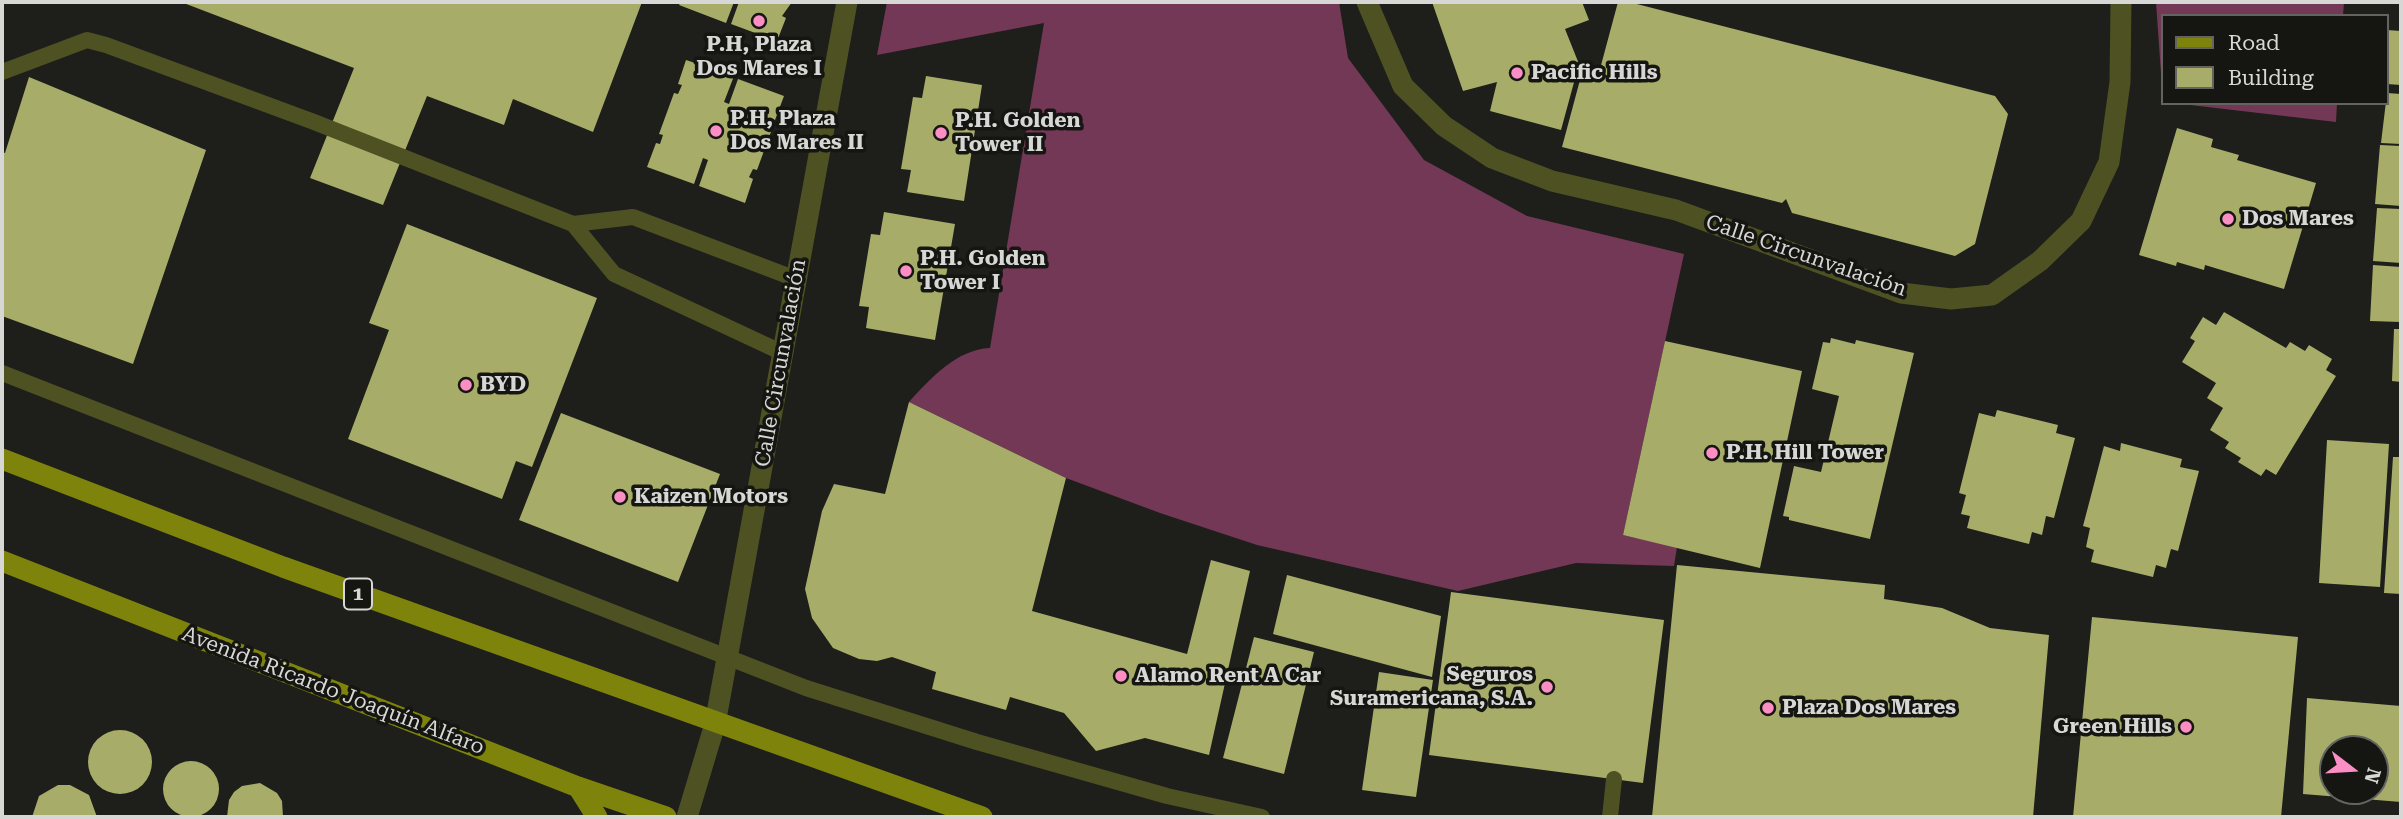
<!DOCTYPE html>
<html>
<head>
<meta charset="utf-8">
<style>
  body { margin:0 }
  #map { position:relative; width:2403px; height:819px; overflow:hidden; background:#1e1e1b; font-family:"Roboto Serif",serif }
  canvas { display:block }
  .frame { position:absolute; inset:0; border:4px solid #d7d7d5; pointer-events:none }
  .legend { position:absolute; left:2161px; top:14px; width:228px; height:91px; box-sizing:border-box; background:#151512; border:2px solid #636360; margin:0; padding:9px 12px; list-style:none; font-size:21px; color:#d7d7d5 }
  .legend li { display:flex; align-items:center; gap:14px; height:35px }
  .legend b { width:35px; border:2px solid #636360 }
  .north { position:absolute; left:2319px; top:735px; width:70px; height:70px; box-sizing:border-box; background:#151512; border:2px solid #636360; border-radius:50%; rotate:107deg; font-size:19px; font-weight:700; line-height:28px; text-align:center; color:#d7d7d5 }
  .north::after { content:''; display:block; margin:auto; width:24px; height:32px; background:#fb8fc4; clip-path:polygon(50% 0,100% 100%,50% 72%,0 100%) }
</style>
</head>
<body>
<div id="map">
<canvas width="2403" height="819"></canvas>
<div class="frame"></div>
<ul class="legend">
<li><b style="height:9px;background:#7e840b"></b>Road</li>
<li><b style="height:19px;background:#a7ad69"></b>Building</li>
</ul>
<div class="north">N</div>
</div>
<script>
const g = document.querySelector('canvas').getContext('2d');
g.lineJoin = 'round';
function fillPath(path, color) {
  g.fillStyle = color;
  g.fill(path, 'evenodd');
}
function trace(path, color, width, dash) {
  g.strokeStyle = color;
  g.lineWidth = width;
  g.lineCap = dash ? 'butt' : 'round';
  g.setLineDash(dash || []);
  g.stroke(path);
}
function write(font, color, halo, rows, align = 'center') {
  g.font = font + ' "Roboto Serif",serif';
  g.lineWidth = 7;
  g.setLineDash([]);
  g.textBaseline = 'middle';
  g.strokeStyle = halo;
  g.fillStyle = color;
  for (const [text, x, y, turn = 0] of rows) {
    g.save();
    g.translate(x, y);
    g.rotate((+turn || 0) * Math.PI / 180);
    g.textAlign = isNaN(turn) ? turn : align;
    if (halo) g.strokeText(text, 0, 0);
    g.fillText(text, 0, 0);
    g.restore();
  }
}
fillPath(new Path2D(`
  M887,2H1339L1348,58L1424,160L1527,216L1684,254L1623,535L1677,547L1674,566L1576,563L1458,591L1257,545L1160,513L1066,478L909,402C930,379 957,349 990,348L1044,23L877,55Z
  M2156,2H2344L2343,16H2163V102Z
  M2173,103H2337L2336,122Z`), '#733856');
fillPath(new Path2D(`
  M181,2H642L593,132L513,99L504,125L427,96L383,205L310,178L354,68Z
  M681,2H734L726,23L679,5Z
  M739,2H792L782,16L786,18L777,41L731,24Z
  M1432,2H1582L1589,20L1565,29L1579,64L1561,130L1490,111L1497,82L1463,91Z
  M1618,2H1629L1995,96L2008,114L1975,244L1955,256L1792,213L1786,199L1782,203L1562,147L1584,65L1600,69Z
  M2387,30L2401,31V85L2387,84Z
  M686,60L734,76L724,102L729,104L738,79L784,96L775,120L771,118L768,127L772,129L757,170L753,169L749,177L753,179L745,203L699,186L708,160L703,158L694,184L647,167L656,143L660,144L663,135L659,134L674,93L678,94L682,85L678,84Z
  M926,76L982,85L964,201L907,192L911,170L901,169L913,97L922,98Z
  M29,77L206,150L133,364L2,316V152L5,153Z
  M2387,93L2401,94V144L2381,143Z
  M2177,128L2213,139L2211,147L2239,155L2237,160L2316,183L2284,289L2205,265L2204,270L2177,262L2176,266L2139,255Z
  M2380,145L2401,146V206L2375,204Z
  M2377,208L2401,209V263L2373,261Z
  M884,212L955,224L935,340L866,328L869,307L859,306L871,234L880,235Z
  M407,224L597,298L532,467L516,461L502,499L348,439L389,330L369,323Z
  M2373,265L2401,267V322L2370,321Z
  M2224,312L2286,348L2290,342L2305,351L2309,345L2332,359L2326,370L2336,376L2276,475L2266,469L2261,476L2238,462L2241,458L2225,448L2229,442L2210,430L2223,408L2207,398L2216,383L2182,362L2195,341L2190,338L2203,317L2216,325Z
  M2394,329H2401V382L2392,381Z
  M1831,338L1855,344L1856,340L1914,353L1870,539L1789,520V517L1783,516L1794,466L1821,472L1839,396L1812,389L1823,342L1830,343Z
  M1665,341L1802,371L1760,568L1623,535Z
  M909,402L1066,478L1032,611L1187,654L1211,560L1250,571L1209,755L1145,738L1096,751L1064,713L1010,697L1006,710L932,689L936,672L892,657L877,661L859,659L833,648L812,618L805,589L822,511L834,484L885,494Z
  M1997,410L2058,425L2056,433L2075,438L2054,518L2046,516L2042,535L2032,532L2029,544L1967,528L1970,516L1961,514L1966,495L1959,493L1979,413L1995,417Z
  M561,413L720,474L678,582L519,520Z
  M2327,440L2389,444L2380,587L2319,583Z
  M2121,443L2182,459L2180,467L2199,471L2178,551L2171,549L2166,568L2156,565L2153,577L2091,562L2094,550L2086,547L2090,528L2083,526L2104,446L2120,451Z
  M2393,457H2401V594L2384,593Z
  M1677,565L1885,585L1884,599L1942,608L1990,628L2049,635L2033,817H1652Z
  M1287,575L1441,616L1432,677L1273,634Z
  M1451,592L1664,620L1643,783L1429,755Z
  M2092,617L2298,637L2281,817H2073Z
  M1254,637L1314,652L1284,774L1223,758Z
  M1379,672L1433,680L1416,797L1362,790Z
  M2307,698L2401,706V802L2303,794ZM2333,749H2375V791H2333Z
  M88 762a32 32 0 1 1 64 0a32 32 0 1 1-64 0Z
  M163 789a28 28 0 1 1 56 0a28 28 0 1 1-56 0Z
  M260,783L277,793L282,801L283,817H227L229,800L234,792L242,786Z
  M58,785H70L89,795L97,817H32L39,796Z`), '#a7ad69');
trace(new Path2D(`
  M2,72L87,40L106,45L314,122L573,224L633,217L796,279
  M573,224L614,274L783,353
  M2,373L806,688L977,742L1167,796L1262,817
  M1610,817L1614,779`), '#4e5122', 16);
trace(new Path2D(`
  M1367,2L1403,86L1444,126L1492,158L1552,181L1676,210L1901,293L1951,299L1992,295L2040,261L2081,221L2109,162L2120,82L2121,2
  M687,817L715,724L847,2`), '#4e5122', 21);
trace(new Path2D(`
  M2,459L283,567L982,817
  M2,561L578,787L666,817
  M578,787L597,817`), '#7e840b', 21);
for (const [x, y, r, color] of [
  [759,21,7,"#fb8fc4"],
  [1517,73,7,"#fb8fc4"],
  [716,131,7,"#fb8fc4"],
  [941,133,7,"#fb8fc4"],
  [2228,219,7,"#fb8fc4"],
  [906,271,7,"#fb8fc4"],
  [466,385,7,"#fb8fc4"],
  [1712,453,7,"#fb8fc4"],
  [620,497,7,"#fb8fc4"],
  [1121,676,7,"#fb8fc4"],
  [1547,687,7,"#fb8fc4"],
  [1768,708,7,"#fb8fc4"],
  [2186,727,7,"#fb8fc4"]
]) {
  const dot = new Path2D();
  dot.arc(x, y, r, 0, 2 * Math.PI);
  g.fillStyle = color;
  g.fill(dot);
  trace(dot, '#151512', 2.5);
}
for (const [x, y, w] of [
  [358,594,28]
]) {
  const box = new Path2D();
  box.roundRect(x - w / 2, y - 15.5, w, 31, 5);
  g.fillStyle = '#151512';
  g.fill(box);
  trace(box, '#d7d7d5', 2);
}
write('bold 19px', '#d7d7d5', null, [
  ["1",358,594]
]);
write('bold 21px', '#d7d7d5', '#151512', [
  ["P.H, Plaza",759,45,"center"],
  ["Dos Mares I",759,69,"center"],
  ["Pacific Hills",1531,73],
  ["P.H, Plaza",730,119],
  ["Dos Mares II",730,143],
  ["P.H. Golden",955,121],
  ["Tower II",955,145],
  ["Dos Mares",2242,219],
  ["P.H. Golden",920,259],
  ["Tower I",920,283],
  ["BYD",480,385],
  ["P.H. Hill Tower",1726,453],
  ["Kaizen Motors",634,497],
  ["Seguros",1533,675,"right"],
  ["Suramericana, S.A.",1533,699,"right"],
  ["Alamo Rent A Car",1135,676],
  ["Plaza Dos Mares",1782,708],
  ["Green Hills",2172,727,"right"]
], 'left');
write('21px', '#d7d7d5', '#151512', [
  ["Calle Circunvalación",1806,256,19],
  ["Calle Circunvalación",781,363,-80],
  ["Avenida Ricardo Joaquín Alfaro",333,691,21]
]);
</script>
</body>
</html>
